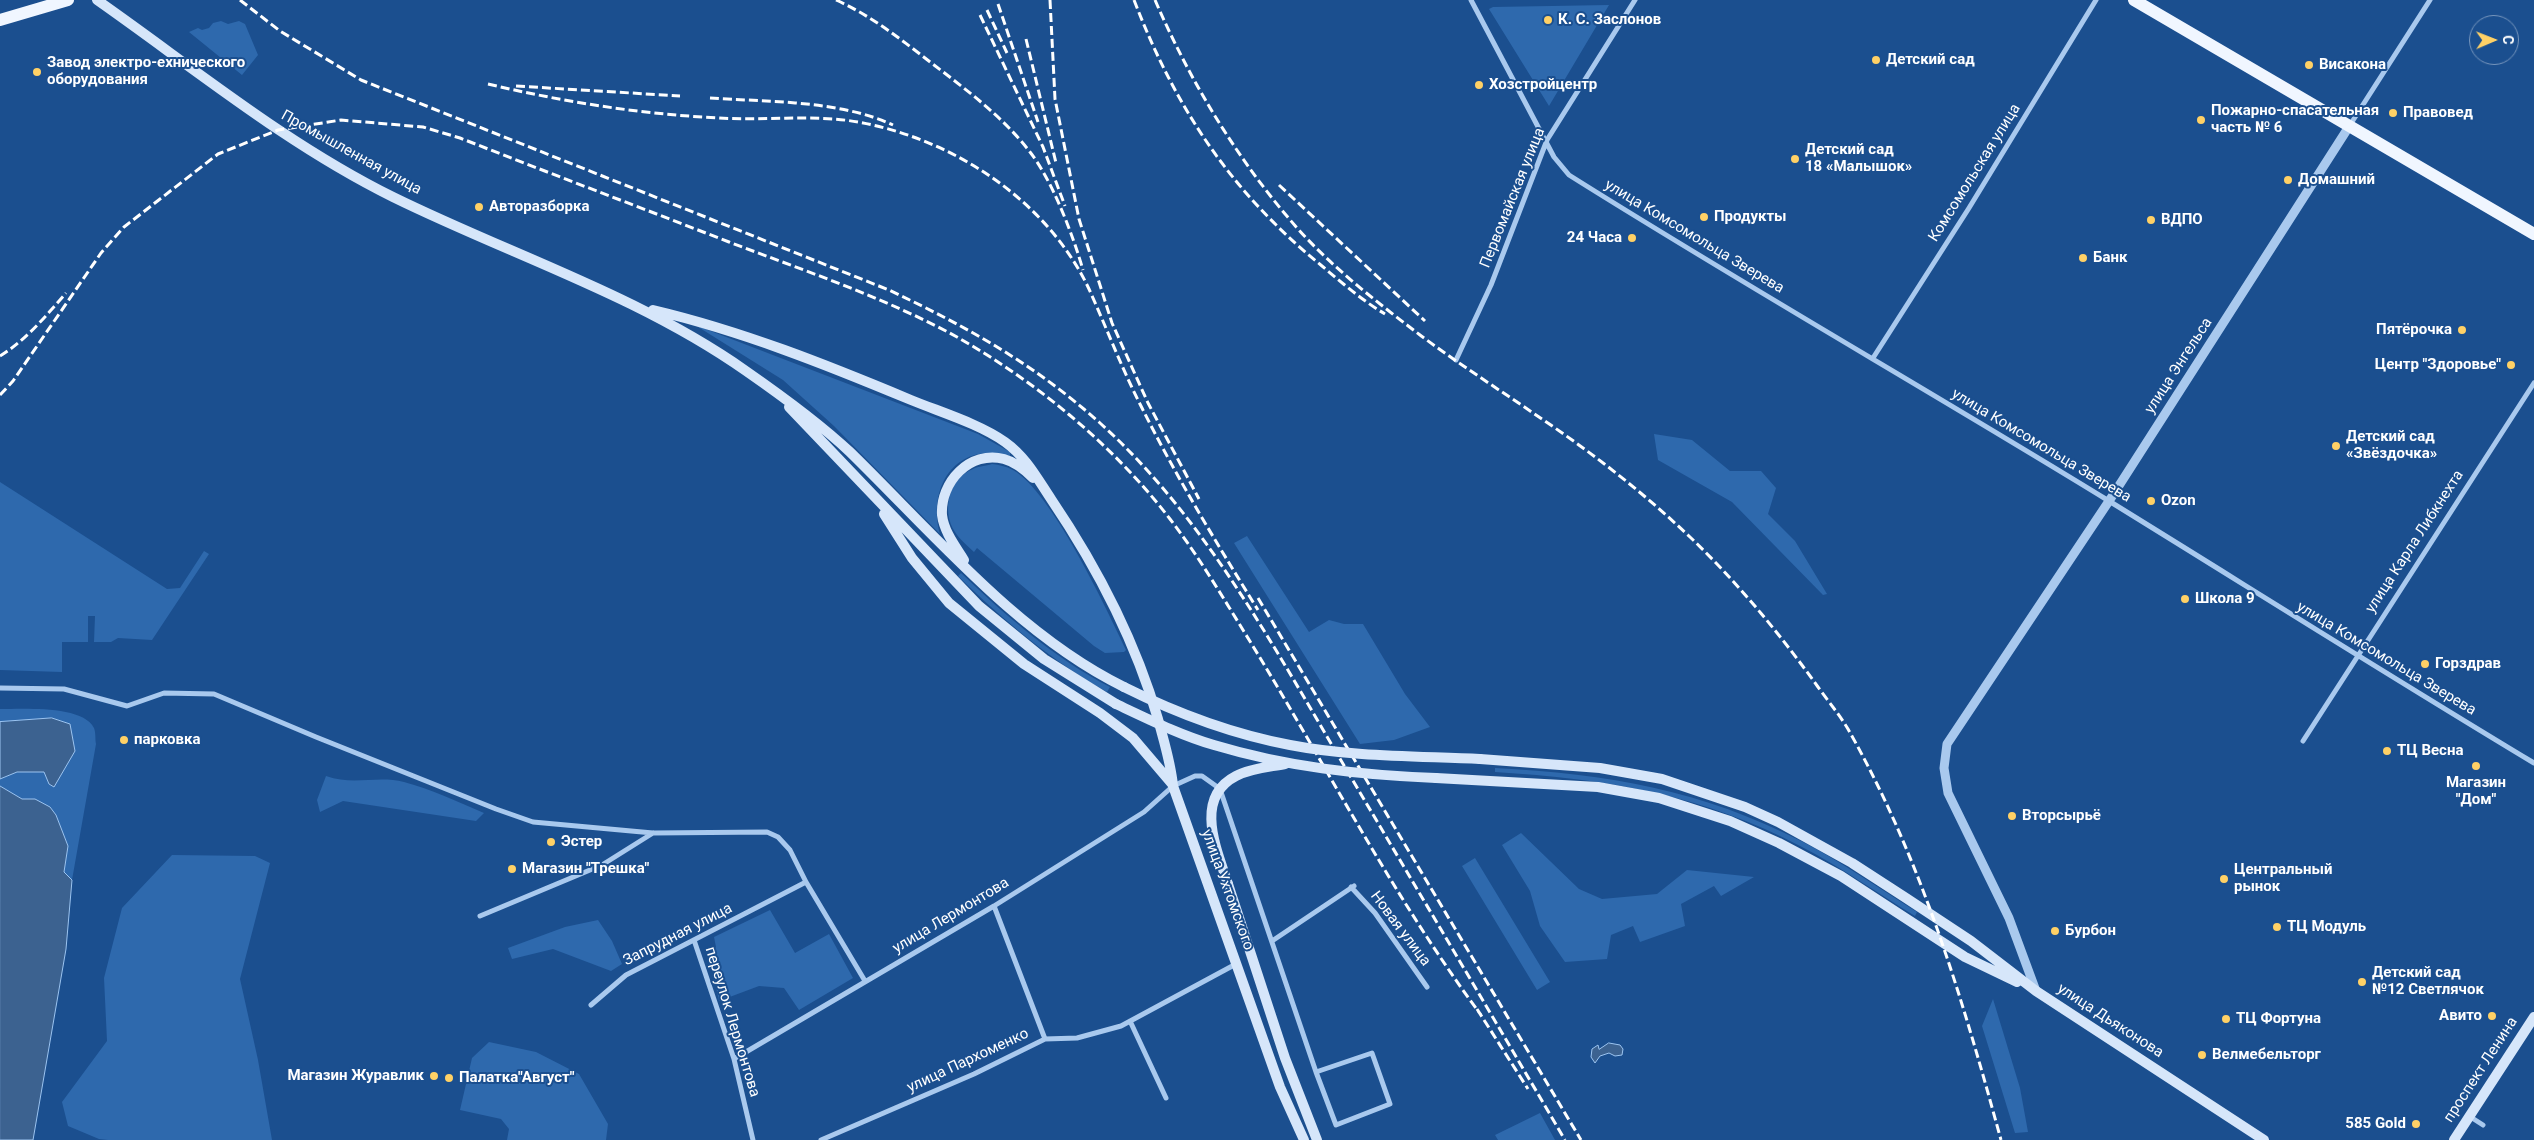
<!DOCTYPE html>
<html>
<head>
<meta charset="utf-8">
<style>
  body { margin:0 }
  #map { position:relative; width:2534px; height:1140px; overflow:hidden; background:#1b4f8f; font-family:Roboto,sans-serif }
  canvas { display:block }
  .north { position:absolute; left:2469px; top:15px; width:50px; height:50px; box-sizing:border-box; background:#1b4f8f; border:1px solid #7695bc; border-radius:50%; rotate:89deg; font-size:14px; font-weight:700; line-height:20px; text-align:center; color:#fff }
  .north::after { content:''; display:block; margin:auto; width:18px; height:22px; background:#ffd166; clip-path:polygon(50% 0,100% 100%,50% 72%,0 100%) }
</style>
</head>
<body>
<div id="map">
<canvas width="2534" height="1140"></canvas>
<div class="north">С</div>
</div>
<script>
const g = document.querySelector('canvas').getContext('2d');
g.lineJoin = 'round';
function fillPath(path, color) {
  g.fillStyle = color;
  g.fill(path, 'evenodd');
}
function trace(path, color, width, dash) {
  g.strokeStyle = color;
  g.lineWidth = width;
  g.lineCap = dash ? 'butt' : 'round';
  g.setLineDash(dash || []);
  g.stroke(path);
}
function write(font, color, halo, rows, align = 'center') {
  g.font = font + ' Roboto,sans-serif';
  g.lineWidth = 4;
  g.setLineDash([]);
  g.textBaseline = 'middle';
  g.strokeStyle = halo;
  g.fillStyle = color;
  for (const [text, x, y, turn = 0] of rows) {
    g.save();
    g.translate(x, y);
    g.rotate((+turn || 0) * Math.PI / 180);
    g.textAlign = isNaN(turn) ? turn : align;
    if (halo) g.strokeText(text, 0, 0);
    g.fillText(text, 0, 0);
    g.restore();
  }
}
fillPath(new Path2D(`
  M1609,5L1549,106L1489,9L1493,7Z
  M221,21L228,24L239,21L245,24L258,55L242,75L189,32L198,28L202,30L209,28L213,23Z
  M695,325L978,434L1010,452V456C957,441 927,485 940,534L834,426L783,380Z
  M1654,434L1692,440L1730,471H1761L1776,488L1768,514L1795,541L1827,594L1823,595L1732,502L1658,460Z
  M992,464C999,465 1006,466 1013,470C1052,492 1106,608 1126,650L1124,652L1105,653L1094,646L977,548L974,552C967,545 959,539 955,532C941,511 949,478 973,469C978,466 986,466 992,464Z
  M0,482L167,589L180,588L204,551L209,554L152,640L118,638L111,642H94L95,616H88V642H62V672L0,670Z
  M1247,536L1309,632L1329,620L1344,624H1363L1405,694L1430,727L1394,740L1360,744L1234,543Z
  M961,573C1006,616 1054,658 1110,687L1107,692C1052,661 1003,620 958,576Z
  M0,709C22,709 83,705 94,728C96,733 95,740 96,744L72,880L64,872L68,846L56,815L50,807L36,800L22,799L0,786V779L17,772H44L49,784L52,718L0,722Z
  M1495,768C1608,774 1702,790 1803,842C1843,863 1880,889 1917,912L1915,916C1877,893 1841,867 1802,847C1701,794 1607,779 1495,772Z
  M326,776C354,786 377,775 404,782C431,789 458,802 484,813L476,821L343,801L320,812L317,800Z
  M1521,833L1579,889L1602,899L1657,894L1687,870L1754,877L1721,896L1714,886L1681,904L1685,926L1640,942L1633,926L1611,935L1607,959L1565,962L1540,926L1530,891L1502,845Z
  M172,855L255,856L270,863L240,979L258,1060L272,1140H108L99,1139L68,1126L62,1102L107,1041L104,978L122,908Z
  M1475,858L1550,982L1537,990L1462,866Z
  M770,910L795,953L829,934L853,978L799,1010L784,988L759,986L719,1001L709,953L716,947L714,937Z
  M598,920L612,941L622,964L611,971L553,949L512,959L508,948L565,927Z
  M1993,999L2020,1088L2028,1132L2015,1133L1982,1026Z
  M489,1042L536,1052L579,1074L608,1124L606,1140H507L509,1129L501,1119L460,1110L472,1058Z
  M1540,1113L1555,1140H1498L1495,1135Z`), '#2e69ad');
const water = new Path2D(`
  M52,718L70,724L75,751L54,787L49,784L44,772H17L0,779V722Z
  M0,786L22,799H35L50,807L56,815L68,846L64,872L72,880L66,949L33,1140H0Z
  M1609,1043L1620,1045L1623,1049L1622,1055L1615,1056L1609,1053L1600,1056L1595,1063L1591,1057L1592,1049L1598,1045L1599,1049Z`);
fillPath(water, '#3c6290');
trace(water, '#9cc4f0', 1);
trace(new Path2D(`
  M1471,0L1554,157L1569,175C1747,287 1930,391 2109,501C2250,588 2391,677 2534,763
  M2350,125L2430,0
  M1873,358L1969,208L2096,0
  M1456,360L1491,285L1547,140L1635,0
  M0,688L64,689L127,706L164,693L214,694L316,737L496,809L533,822L653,833L767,832L778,837L790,850L806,882L865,981
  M2303,741L2534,383
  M1351,887L1375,913L1427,987
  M994,906L1045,1039
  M480,916L602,865L653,833
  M694,940L734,1059L753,1140
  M1272,941L1354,886
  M591,1005L626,975L806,882
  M1130,1021L1166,1098
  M734,1059L994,906L1144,812L1173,786L1195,776H1202L1216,786L1222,795L1316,1072L1336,1125L1390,1104L1372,1053L1316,1072
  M2469,1116L2483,1125
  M821,1140L974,1074L1045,1039L1077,1038L1121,1026L1236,964`), '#a9c9ee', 5);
trace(new Path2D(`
  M2036,991L2009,918L1948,793L1944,768L1947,744L2113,495L2350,125`), '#a9c9ee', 9);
trace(new Path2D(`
  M97,0C194,68 286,144 393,197C511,255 638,295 746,371C782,396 818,422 850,452C933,533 1018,635 1124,687
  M653,310C742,331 827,365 911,400C940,412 980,424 1005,442C1026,457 1037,478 1051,499C1097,567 1135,640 1158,719C1164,742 1171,763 1173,786L1280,1087L1304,1140
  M789,407L979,606L1044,659L1116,704
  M884,514L912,558L949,603L1024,664L1100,713L1133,738L1173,785
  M964,560C956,547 944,532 942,515C940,482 970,450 1004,459C1015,462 1025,470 1033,478
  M1480,759L1600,768L1662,779L1745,807L1778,822L1852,863L1906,898L1971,941L2036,991L2264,1140
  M1436,778L1598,787L1659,798L1730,821L1779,843L1841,876L1965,957L2017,982
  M1228,884L1285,1058L1317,1140
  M2454,1140L2534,1017`), '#d6e6fa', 10);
trace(new Path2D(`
  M2134,0L2534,234
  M0,20L68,0`), '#f0f6ff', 12);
trace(new Path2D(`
  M240,0L280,31L361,80L889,290C969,328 1034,364 1100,423C1202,515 1270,640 1339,757C1414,884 1490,1012 1565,1140
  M836,0C872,16 903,41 934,65C968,91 1004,118 1030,152C1052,180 1073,235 1083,270
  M1050,0L1055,99L1079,219L1112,323L1148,403L1199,499
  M1134,0C1176,109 1231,192 1322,266C1342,283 1363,301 1385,314
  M1155,0C1191,83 1238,161 1298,229C1333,268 1378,303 1420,335C1467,370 1517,401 1565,435C1609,466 1651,500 1690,537C1737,582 1780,634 1818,687C1828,701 1839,714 1848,729C1921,858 1962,997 2001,1140
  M998,4L1038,122
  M987,10L1007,53
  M980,15L1043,147L1065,206
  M1026,39L1056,163
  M488,84C564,102 640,114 719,118C765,121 812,114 858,122C953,139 1047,200 1089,289C1107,329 1122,369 1142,408C1177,478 1217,544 1258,610
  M516,86L680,96
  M710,98C768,102 839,100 893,125
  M1279,185L1425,321
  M0,356C26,340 46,316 66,293
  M0,395L13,381L101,253L124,227L218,154L278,130L341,120L423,127L460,138C549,173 639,207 729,242C805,271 886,298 957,337C1038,383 1113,445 1170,519C1200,558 1225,601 1251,643C1327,767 1394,898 1481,1015
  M1258,598L1581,1140
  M1477,1009L1528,1089`), '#fff', 3, [9, 4]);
trace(new Path2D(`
  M1124,687C1176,713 1232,734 1290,745C1352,757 1417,756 1480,759
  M1116,704C1148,719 1180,735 1214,745C1287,767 1360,775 1436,778
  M1228,884C1217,850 1193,798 1236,776C1251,768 1270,767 1285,764`), '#d6e6fa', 10);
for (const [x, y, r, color] of [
  [1548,20,5,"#ffd166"],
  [1876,60,5,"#ffd166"],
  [2309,65,5,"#ffd166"],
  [37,72,5,"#ffd166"],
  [1479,85,5,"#ffd166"],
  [2393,113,5,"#ffd166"],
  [2201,120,5,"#ffd166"],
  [1795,159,5,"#ffd166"],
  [2288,180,5,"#ffd166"],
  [479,207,5,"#ffd166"],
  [1704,217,5,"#ffd166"],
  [2151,220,5,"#ffd166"],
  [1632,238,5,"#ffd166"],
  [2083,258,5,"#ffd166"],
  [2462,330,5,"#ffd166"],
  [2511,365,5,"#ffd166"],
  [2336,446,5,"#ffd166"],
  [2151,501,5,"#ffd166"],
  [2185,599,5,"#ffd166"],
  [2425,664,5,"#ffd166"],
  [124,740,5,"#ffd166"],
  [2387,751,5,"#ffd166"],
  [2476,766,5,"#ffd166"],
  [2012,816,5,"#ffd166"],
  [551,842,5,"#ffd166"],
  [512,869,5,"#ffd166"],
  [2224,879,5,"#ffd166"],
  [2277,927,5,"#ffd166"],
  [2055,931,5,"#ffd166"],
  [2362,982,5,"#ffd166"],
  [2492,1016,5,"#ffd166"],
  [2226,1019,5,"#ffd166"],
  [2202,1055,5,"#ffd166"],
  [434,1076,5,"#ffd166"],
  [449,1078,5,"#ffd166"],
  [2416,1124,5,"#ffd166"]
]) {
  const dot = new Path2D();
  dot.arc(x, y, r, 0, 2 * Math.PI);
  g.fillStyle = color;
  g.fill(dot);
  trace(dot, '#1b4f8f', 2);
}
write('bold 15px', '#fff', '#1b4f8f', [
  ["К. С. Заслонов",1558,20],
  ["Детский сад",1886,60],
  ["Завод электро-ехнического",47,63],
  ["оборудования",47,80],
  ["Висакона",2319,65],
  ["Хозстройцентр",1489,85],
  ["Пожарно-спасательная",2211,111],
  ["часть № 6",2211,128],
  ["Правовед",2403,113],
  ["Детский сад",1805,150],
  ["18 «Малышок»",1805,167],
  ["Домашний",2298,180],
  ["Авторазборка",489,207],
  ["Продукты",1714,217],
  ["ВДПО",2161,220],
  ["24 Часа",1622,238,"right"],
  ["Банк",2093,258],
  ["Пятёрочка",2452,330,"right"],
  ["Центр \"Здоровье\"",2501,365,"right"],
  ["Детский сад",2346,437],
  ["«Звёздочка»",2346,454],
  ["Ozon",2161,501],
  ["Школа 9",2195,599],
  ["Горздрав",2435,664],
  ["парковка",134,740],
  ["ТЦ Весна",2397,751],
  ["Магазин",2476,783,"center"],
  ["\"Дом\"",2476,800,"center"],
  ["Вторсырьё",2022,816],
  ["Эстер",561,842],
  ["Магазин \"Трешка\"",522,869],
  ["Центральный",2234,870],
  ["рынок",2234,887],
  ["ТЦ Модуль",2287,927],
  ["Бурбон",2065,931],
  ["Детский сад",2372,973],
  ["№12 Светлячок",2372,990],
  ["Авито",2482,1016,"right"],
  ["ТЦ Фортуна",2236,1019],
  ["Велмебельторг",2212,1055],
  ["Магазин Журавлик",424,1076,"right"],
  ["Палатка\"Август\"",459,1078],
  ["585 Gold",2406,1124,"right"]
], 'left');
write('15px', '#fff', '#1b4f8f', [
  ["Промышленная улица",351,153,29],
  ["Комсомольская улица",1975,173,-58],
  ["Первомайская улица",1513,198,-68],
  ["улица Комсомольца Зверева",1694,237,31],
  ["улица Энгельса",2179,366,-57],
  ["улица Комсомольца Зверева",2041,446,31],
  ["улица Карла Либкнехта",2415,542,-57],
  ["улица Комсомольца Зверева",2386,659,31],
  ["улица Ухтомского",1227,890,70],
  ["улица Лермонтова",951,916,-31],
  ["Новая улица",1400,929,53],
  ["Запрудная улица",678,935,-27],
  ["улица Дьяконова",2110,1021,33],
  ["переулок Лермонтова",732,1022,73],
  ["улица Пархоменко",968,1061,-25],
  ["проспект Ленина",2481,1070,-57]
]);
</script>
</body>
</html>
